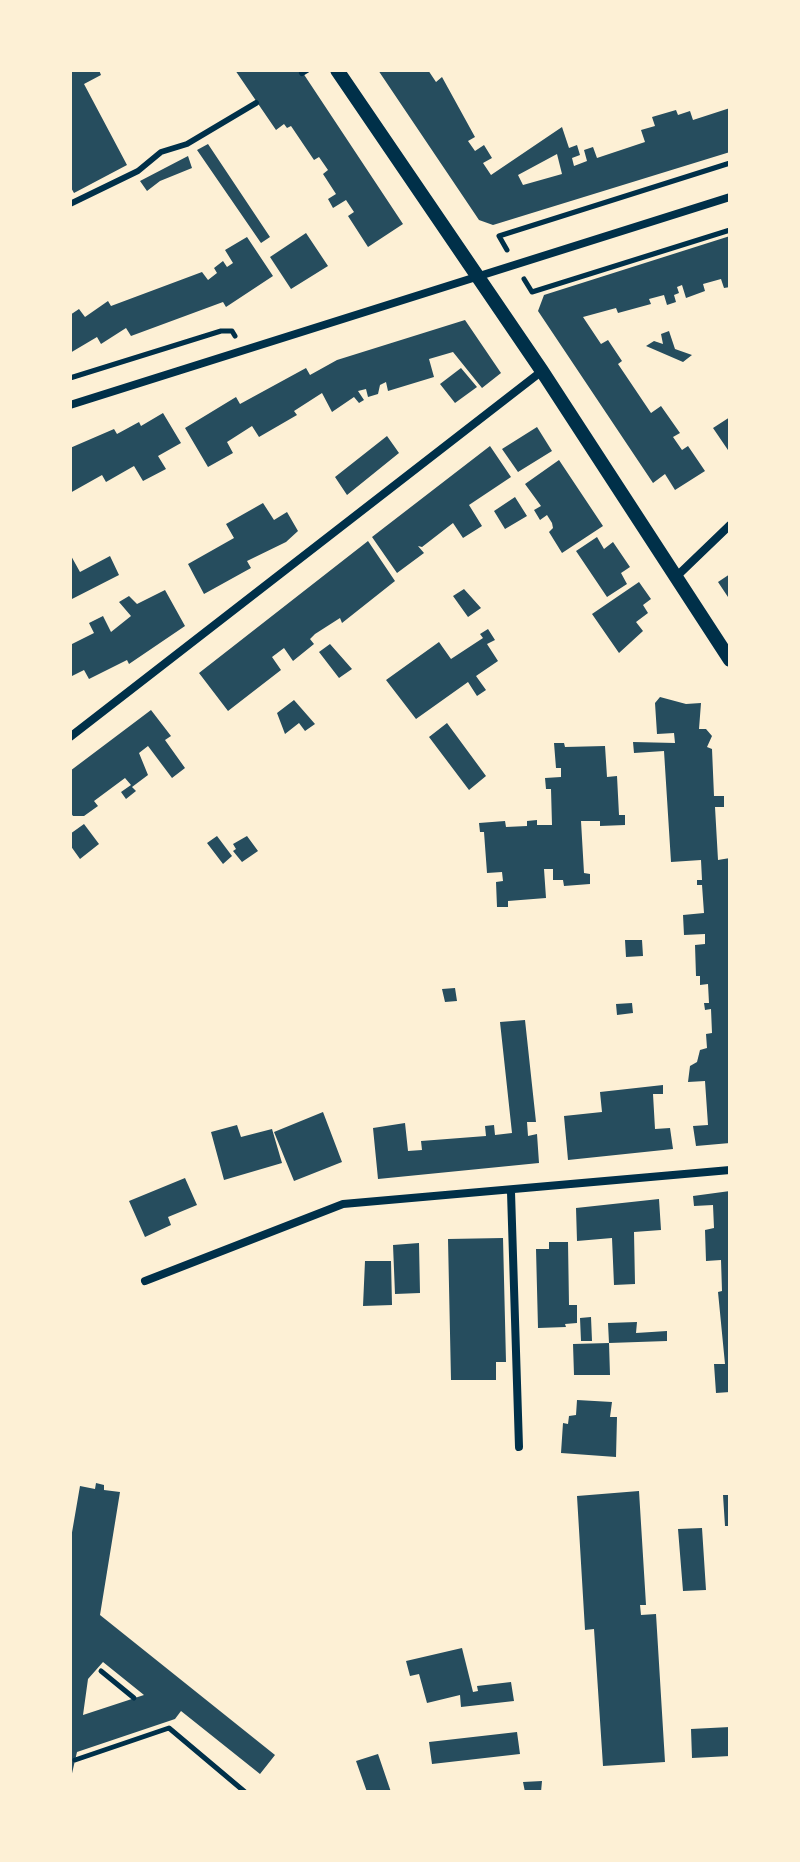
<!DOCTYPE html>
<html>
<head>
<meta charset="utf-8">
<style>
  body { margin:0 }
  #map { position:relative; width:800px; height:1862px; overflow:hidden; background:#fdf0d5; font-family:Commissioner,sans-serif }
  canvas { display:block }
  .frame { position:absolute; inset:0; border:72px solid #fdf0d5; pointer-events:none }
</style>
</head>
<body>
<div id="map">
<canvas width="800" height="1862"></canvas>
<div class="frame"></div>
</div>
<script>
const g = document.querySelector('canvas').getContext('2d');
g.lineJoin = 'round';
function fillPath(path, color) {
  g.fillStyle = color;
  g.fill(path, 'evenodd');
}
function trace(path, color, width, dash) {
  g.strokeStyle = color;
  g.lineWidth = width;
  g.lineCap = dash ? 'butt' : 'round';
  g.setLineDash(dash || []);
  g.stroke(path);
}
fillPath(new Path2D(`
  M70,70H99L101,75L84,84L127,165L74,193L70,186Z
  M235,70H301L403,224L368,247L348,216L354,212L346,200L333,208L328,199L336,194L323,174L328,170L319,157L314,160L291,126L287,128L284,124L276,130Z
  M378,70H428L436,82L442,77L475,137L468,141L475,151L484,145L492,158L483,163L491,175L562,127L569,148L577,145L580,155L572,158L574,166L587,161L584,150L593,147L597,158L645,142L641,130L655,126L652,117L676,110L678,115L690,111L693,120L730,108V152L493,225L479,220ZM557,154L562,174L523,185L518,175Z
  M208,144L270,237L261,243L197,150Z
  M188,156L192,168L160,181L147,191L140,181Z
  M306,233L328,266L291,289L270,257Z
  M730,236V287L724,288L721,279L703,284L705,291L686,298L682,285L677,287L679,293L674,295L676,302L667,305L664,295L649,299L651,304L618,313L616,308L583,317L601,344L608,340L622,361L618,364L651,413L661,406L680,433L673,437L682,450L688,446L705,471L675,490L665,474L653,483L538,311L544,295Z
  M247,237L273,276L226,307L223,302L131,336L126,328L101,344L97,337L70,353V315L79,309L85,317L108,301L111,306L202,272L208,280L217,273L214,268L223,261L227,267L233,263L225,250Z
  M465,320L501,373L482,388L453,352L429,359L434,377L388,391L386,382L380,385L378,394L368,397L366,389L358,391L364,400L359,403L354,397L332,412L322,393L294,411L297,415L259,437L252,426L227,442L233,453L208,467L185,428L236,397L240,404L306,368L310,375L337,360Z
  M669,331L675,349L692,355L683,362L646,346L654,341L663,344L661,334Z
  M461,368L477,387L455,403L440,384Z
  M163,413L181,443L158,456L166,469L143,481L134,466L106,482L102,475L70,493V448L114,429L117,434L139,422L141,426Z
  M730,417V453L713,428Z
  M537,427L552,451L518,472L502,449Z
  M387,436L399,453L347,495L335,477Z
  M490,446L511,477L469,505L482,526L463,538L453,523L422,547L418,546L424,553L397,573L372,537Z
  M559,460L603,526L562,553L549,532L553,528L552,523L547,515L540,520L534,510L541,506L525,484Z
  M515,497L527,516L505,529L494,511Z
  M263,503L274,520L287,512L298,531L286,542L247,561L251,568L204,594L188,564L234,538L226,524Z
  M597,537L604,549L613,542L630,567L621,573L627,584L607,597L576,551Z
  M368,541L395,581L342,623L340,618L315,634L310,639L314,644L293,661L284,648L272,657L281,670L228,711L199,673Z
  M70,554L80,572L110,556L119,575L70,600Z
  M730,574V600L718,582Z
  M639,582L651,599L643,605L648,613L636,622L643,631L619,653L592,614Z
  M464,589L481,608L468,617L453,596Z
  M165,590L185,626L129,664L127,660L89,679L84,670L70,677V645L94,633L89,623L103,616L111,632L131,616L119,602L129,596L137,604Z
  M488,629L495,640L487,644L498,661L476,676L486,690L477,696L468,682L416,719L386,680L439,642L451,659L483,638L480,634Z
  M330,644L352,669L339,678L319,652Z
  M660,697L686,704L701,703L699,729H706L712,736L707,747L712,749L714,796H724V807H715L718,860L730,858V1143L696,1146L693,1126L708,1125L705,1081L688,1082L690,1066L697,1062L700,1050L707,1048L706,1034L712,1033L711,1009L705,1010L704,1003H709L708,984L700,985V976H696L695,945L705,944V934L684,935L683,915L704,913L702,885H697V880H702L701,860L671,862L664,751L634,753L633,742L675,743L674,733L657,734L655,703Z
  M294,700L315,724L305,731L299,723L285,734L277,713Z
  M151,710L171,736L165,740L185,768L172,778L148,746L139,753L148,775L132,787L136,791L126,799L121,792L131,785L125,778L94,801L98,806L84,816H73L70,812V771Z
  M447,723L486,776L469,790L429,737Z
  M554,743H564L565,747L605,746L607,777L617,776L619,815H625V825L600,826V821H581L584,873L590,874V884L564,886L563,880H553V869H544L546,898L508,901V907H497L496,882L503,881L502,872L487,873L484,832H480L479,823L505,821L506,827L527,826V821L537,820V825H552L551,789H546L545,778L561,777V768H556Z
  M84,824L99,844L80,859L70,845V834Z
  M217,836L232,856L223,864L207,843Z
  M247,836L258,851L242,862L233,851L236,849L233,844Z
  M625,940H642L643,956L626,957Z
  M455,988L457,1001L445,1002L442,989Z
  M632,1003L633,1013L617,1015L616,1004Z
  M525,1020L536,1122H527L528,1136L537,1134L539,1163L378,1179L373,1128L405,1123L408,1151L422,1150L421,1141L486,1136L485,1126L494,1125L495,1135L512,1133L500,1022Z
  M663,1085V1094H653L655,1129L670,1128L673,1149L568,1160L564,1116L602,1112L600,1092Z
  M323,1112L342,1162L294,1181L274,1132Z
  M237,1125L241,1137L272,1129L282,1163L224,1180L211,1132Z
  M185,1178L197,1205L168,1217L171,1225L145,1237L129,1201Z
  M730,1191V1392L716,1393L714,1364H725L718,1292L722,1291L721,1260L706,1261L705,1230L714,1228L713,1205L694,1206L693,1196Z
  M659,1199L661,1230L634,1232L635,1284L614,1285L612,1238L577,1241L576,1208Z
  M503,1238L506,1362H496V1380H451L448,1239Z
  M549,1242H568L569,1305H577V1323L565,1324L566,1327L538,1328L536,1249H549Z
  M419,1243L420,1293L395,1294L393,1245Z
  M365,1261H391L392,1305L363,1306Z
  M591,1317L592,1341H581L580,1318Z
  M637,1322L636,1333L667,1331V1341L609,1343L608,1323Z
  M609,1343L610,1375H574L573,1344Z
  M577,1400L612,1402L610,1417H617L616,1457L561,1453L563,1423L568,1424L569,1416L576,1415Z
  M96,1483L104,1485V1490L120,1492L100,1615L275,1755L260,1774L181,1711L175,1719L77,1752L70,1782V1544L80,1486L95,1489ZM103,1662L144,1695L83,1715L88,1679Z
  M639,1491L646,1605H640L641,1615L656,1614L665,1762L603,1766L594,1629L585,1630L577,1496Z
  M723,1495H730V1526H725Z
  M702,1528L706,1590L683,1591L678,1529Z
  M462,1648L473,1692L478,1691L477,1686L511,1682L514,1701L461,1707L460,1695L427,1703L419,1674L410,1676L406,1661Z
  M730,1727V1756L692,1758L691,1729Z
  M517,1732L520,1754L432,1764L429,1742Z
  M378,1754L391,1792H367L356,1761Z
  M542,1781L541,1792H525L523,1782Z`), '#264d5e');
trace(new Path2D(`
  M507,250L499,236L730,163
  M524,279L532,292L730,230
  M70,378L221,331H232L235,336
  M101,1671L134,1698
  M75,1760L169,1728L245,1792`), '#003049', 5);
trace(new Path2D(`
  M302,73L307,70
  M70,204L138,171L161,152L187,144L256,103`), '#003049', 6);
trace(new Path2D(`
  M70,405L730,197
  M677,576L730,525
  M70,737L542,371
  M511,1192L519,1447
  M145,1281L343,1204L730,1170`), '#003049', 8);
trace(new Path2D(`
  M337,70L542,371L730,660`), '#003049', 14);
</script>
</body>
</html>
